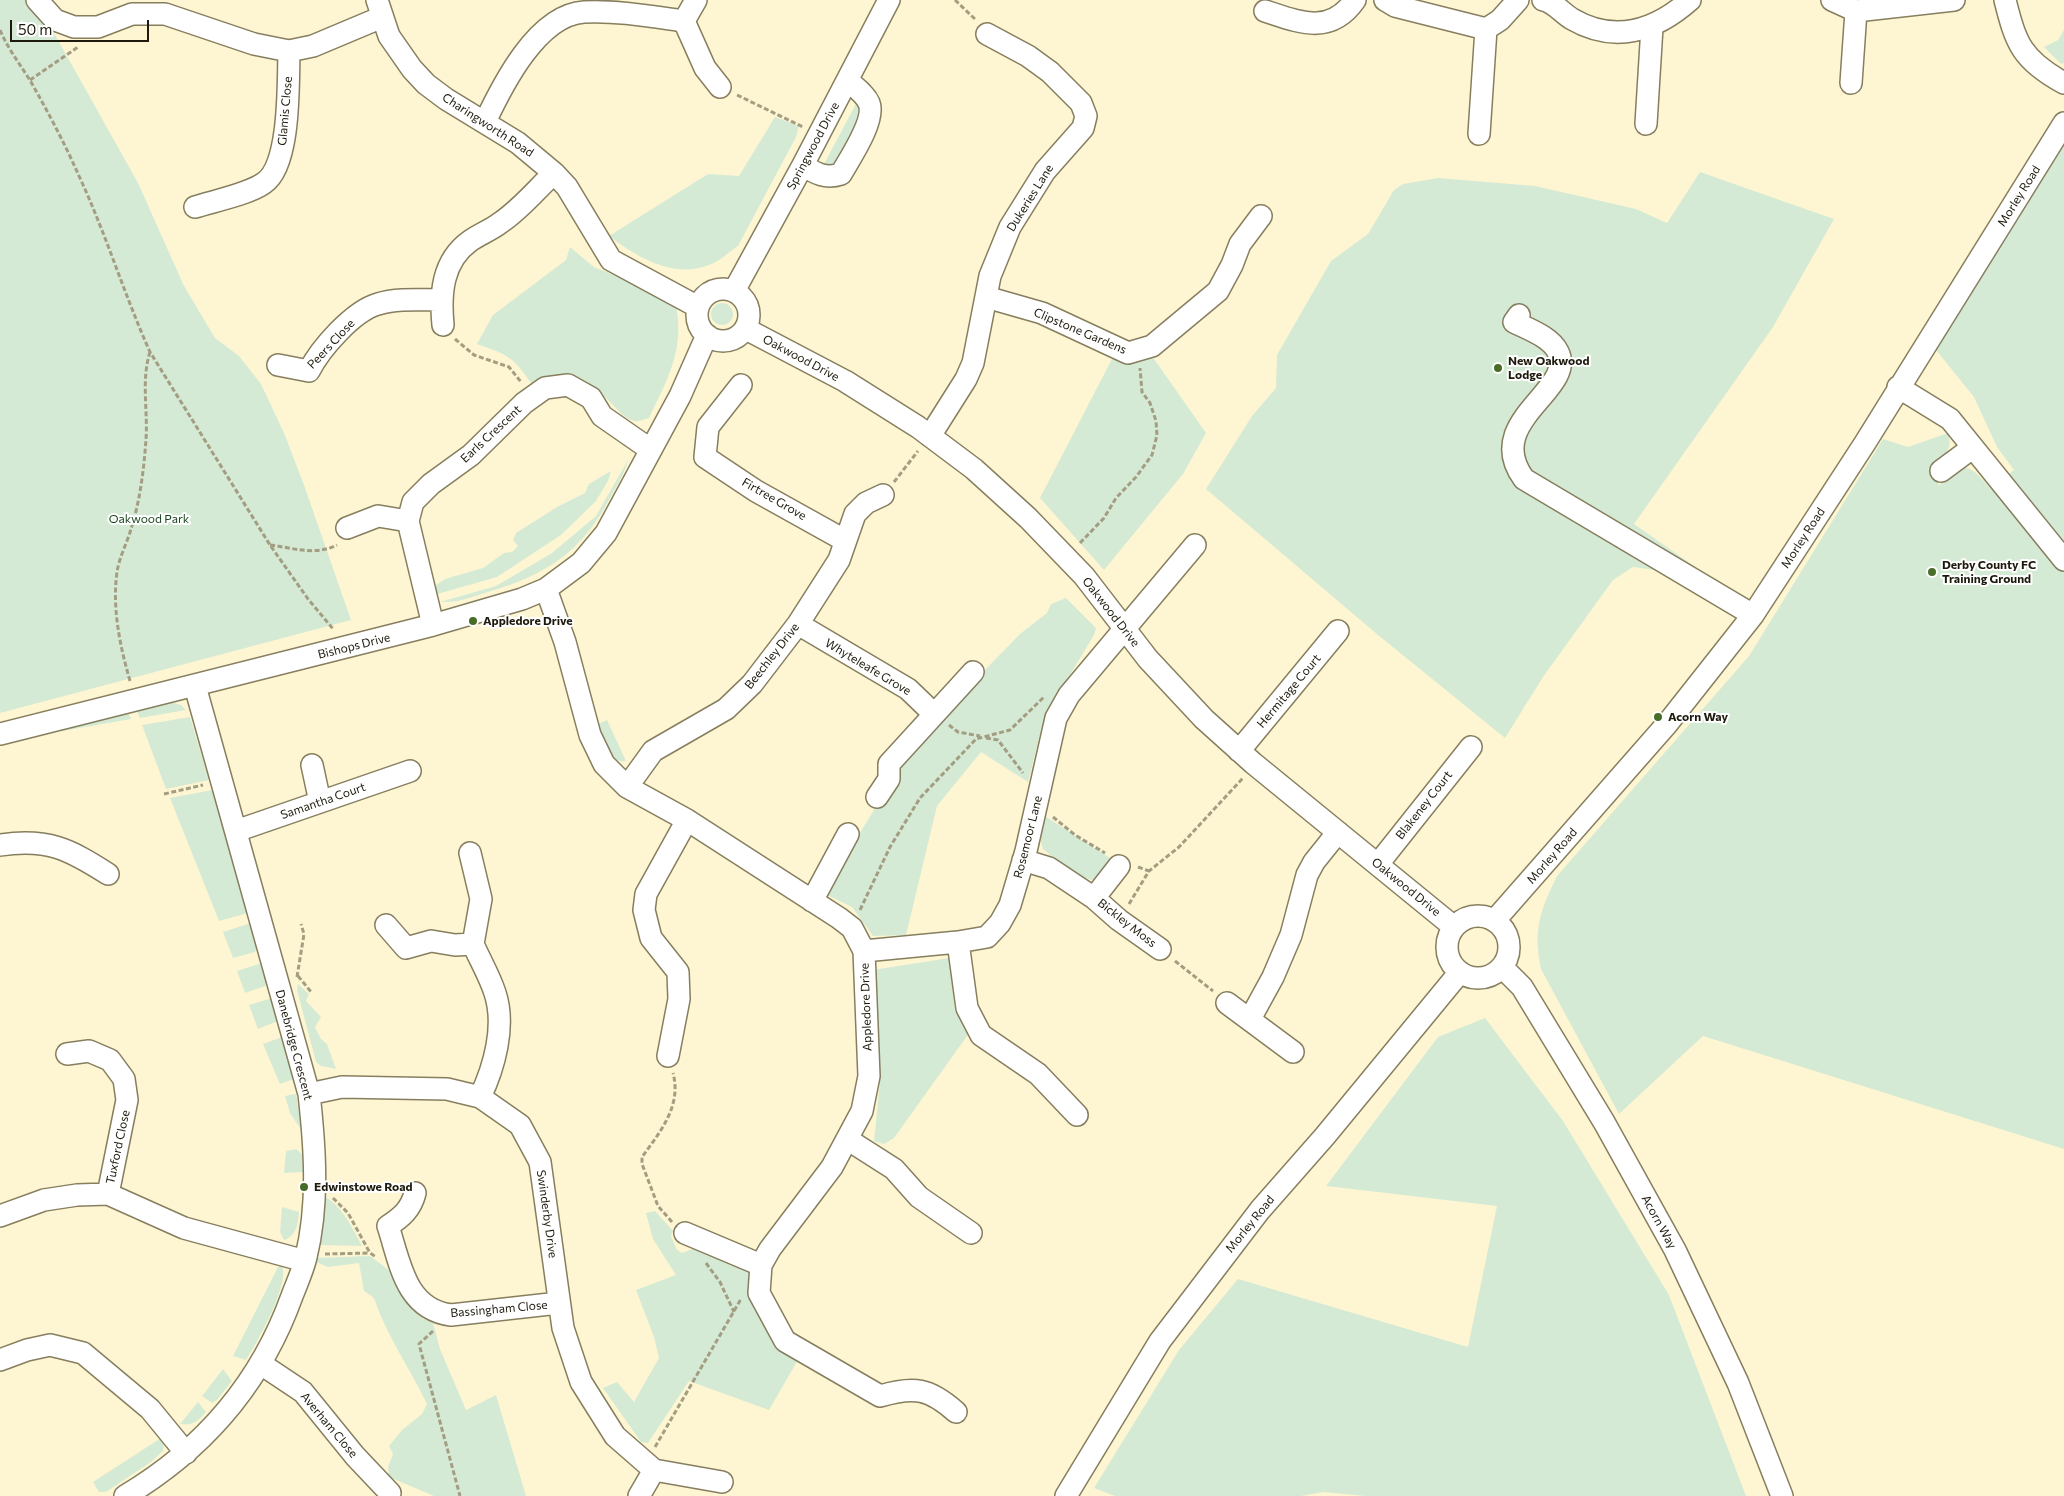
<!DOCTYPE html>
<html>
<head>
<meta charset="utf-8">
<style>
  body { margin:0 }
  #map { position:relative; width:2064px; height:1496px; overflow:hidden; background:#fef6d2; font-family:Commissioner,sans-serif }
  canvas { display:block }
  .scale { position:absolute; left:10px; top:20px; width:139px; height:22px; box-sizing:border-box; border:2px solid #1d1a0d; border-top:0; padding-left:6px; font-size:15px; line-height:18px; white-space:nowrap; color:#1d1a0d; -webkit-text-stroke:4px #fff; paint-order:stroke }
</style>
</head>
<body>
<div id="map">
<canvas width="2064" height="1496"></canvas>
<div class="scale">50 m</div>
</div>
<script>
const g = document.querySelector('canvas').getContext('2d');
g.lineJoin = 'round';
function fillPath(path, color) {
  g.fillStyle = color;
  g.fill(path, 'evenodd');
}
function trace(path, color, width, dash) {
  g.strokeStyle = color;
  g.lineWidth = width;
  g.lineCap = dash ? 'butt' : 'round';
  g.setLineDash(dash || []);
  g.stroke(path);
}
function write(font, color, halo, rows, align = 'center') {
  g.font = font + ' Commissioner,sans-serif';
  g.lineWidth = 4;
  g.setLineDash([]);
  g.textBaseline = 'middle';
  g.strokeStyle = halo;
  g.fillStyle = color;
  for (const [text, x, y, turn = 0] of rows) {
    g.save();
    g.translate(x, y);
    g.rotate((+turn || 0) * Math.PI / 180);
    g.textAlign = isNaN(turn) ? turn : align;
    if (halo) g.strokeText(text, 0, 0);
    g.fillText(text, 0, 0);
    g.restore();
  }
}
fillPath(new Path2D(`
  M0,0H32L40,8L138,183L184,286L215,338L239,356L261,384L284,433L304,485L351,620L0,713Z
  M2064,30V63L2061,64L2044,47L2058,40Z
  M858,100L864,112L835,168L823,166Z
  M775,117L799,126L796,137L738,246C729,252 719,262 709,265C673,279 637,257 609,236L708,174L739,176Z
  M2064,142V1149L1703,1036L1619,1114L1541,969C1533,929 1540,911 1557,876L1749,656L1883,439L1908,447L1948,433C1954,452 1942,458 1928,469L1939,485C1966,463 1966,461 1990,488L2014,470L1997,447L1974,397L1936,350Z
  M1700,172L1834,219L1773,327L1634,524L1711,578L1633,567L1613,580L1543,677L1505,738L1378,635L1206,489L1252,416L1276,388L1277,355L1331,261L1368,234L1394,190L1403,184L1438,178L1535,186L1636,209L1667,223Z
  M570,247L594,267L650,290L676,306C685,350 667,380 649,418C645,419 638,422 634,421C626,419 620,413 615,407C583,376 577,366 531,383C512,355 507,355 477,344L493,315L566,260Z
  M711 314a11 11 0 1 1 22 0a11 11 0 1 1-22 0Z
  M1152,356L1206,433L1183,474L1104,570L1040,498L1113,357C1128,363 1138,366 1152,356Z
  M628,460C625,473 617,485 610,498C582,552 546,575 488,592C472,597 457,603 440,602L496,586L552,553L596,516Z
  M611,471L608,481L596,501L561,535L497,577L434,595L432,588L445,579L483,568L504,553L512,552L518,546L513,540L516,533L557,507L585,493L589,484Z
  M1066,598L1096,628L1094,635L1044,718L1028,782L981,752L937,806L906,935L873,936L852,907L823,893L904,761L947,709L1020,634L1047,613L1051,604Z
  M167,700L181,705L186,710L140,718L135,707Z
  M127,709L131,719L62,731L61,727Z
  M190,717L209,780L166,789L142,725Z
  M607,720L626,761C606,763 603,741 596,725Z
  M212,790L248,913L219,921L170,798Z
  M1045,816L1113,860L1102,875L1092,880L1073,874L1043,849L1038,833Z
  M251,923L257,947L255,952L233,958L223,932Z
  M949,958L955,1011L970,1032L894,1138L884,1144L874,1141L880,1082L873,970Z
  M262,963L268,985L245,993L237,971Z
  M298,984L309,994L306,1001L321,1017L315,1027L321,1039L327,1044L336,1069L321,1066L316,1062L297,990Z
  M272,998L278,1021L258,1029L249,1005Z
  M1485,1018L1563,1121L1669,1295L1746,1496H1365L1323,1492L1301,1496H1115L1094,1488L1179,1350L1238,1279L1468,1347L1497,1206L1326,1186L1438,1037Z
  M282,1037L294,1079L280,1084L263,1044Z
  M296,1094L302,1131L290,1113L285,1096Z
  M296,1149L302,1154L303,1172L284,1173L286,1151Z
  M324,1196C343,1207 352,1227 362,1246L320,1245Z
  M282,1207L299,1212C298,1223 297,1236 284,1240L280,1232Z
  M655,1211L673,1231L671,1236L677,1250L682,1253L695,1248L752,1268L754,1294L776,1349L799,1358L769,1410L689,1381L648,1443L641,1442L603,1388L617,1382L634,1402L659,1358L654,1337L636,1290L676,1275L653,1239L646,1213Z
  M370,1256C393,1273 415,1288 422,1318L433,1323L440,1349L466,1410L496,1395L526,1496H434L389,1477L388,1467L393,1454L389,1446L402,1430L422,1414L427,1404C410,1368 386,1335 374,1298L364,1291L359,1263L328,1267L316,1262L317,1258Z
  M282,1266C290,1284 257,1343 246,1360L233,1356L273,1277L278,1267Z
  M223,1369L232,1381L217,1400L212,1403L202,1396Z
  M198,1402L206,1412C198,1421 194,1426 180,1424Z
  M161,1438L164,1443L163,1451L151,1462L106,1492H99L93,1482Z`), '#d5ead5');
const minor = new Path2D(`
  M37,0L55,20L74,27H98L132,14H165L254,44L289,51L313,46L382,17
  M377,0L389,36L412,69L426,84L446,99L518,143L554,173L567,187L611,260L698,307
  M1385,0L1395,6L1486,29L1500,20L1518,0
  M1543,0C1554,2 1562,13 1572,19C1615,44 1655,31 1690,0
  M1832,0L1856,11L1954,0
  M2005,0C2016,44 2022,60 2064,83
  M1265,11C1299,22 1330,36 1355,0
  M684,21L696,0
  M1851,83L1856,11
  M485,122C502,86 537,15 584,12C614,10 655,17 684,21L705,68L720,87
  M1646,124L1652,27
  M1479,134L1486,29
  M803,165C816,174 826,179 841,174C850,158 876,120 869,103C865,94 855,87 848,81
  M195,207C214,201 249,194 264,183C291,165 288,81 289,51
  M697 315a26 26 0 1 1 52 0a26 26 0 1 1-52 0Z
  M734,291L803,165L889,0
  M986,297L1042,313L1128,353L1152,346L1218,291L1232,265L1240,244L1261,216
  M1519,315L1514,322C1528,329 1551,337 1558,352C1577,390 1481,421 1524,479L1753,615
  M443,325C440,294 442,261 470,241C480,234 491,230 500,223C520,210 537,189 554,173
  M746,329L845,381L918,427L974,469L1028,518L1084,576L1148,659L1204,719L1253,763L1454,927
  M278,365L309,371C320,349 353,311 378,304C397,298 420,300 440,300
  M741,385L708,427L705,457L756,491L844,540
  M1898,387L1950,419L2064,560
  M930,436L966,379L973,363L990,276L1010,227L1045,171L1083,128L1086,116L1081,103L1050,72L1028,56L987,34
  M1941,471L1972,448
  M347,528L378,516L408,521
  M546,589L565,642L590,735L604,764L627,787L687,820L839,918L852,928L864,951L869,1076L862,1111L832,1167L770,1249L761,1265L759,1293L785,1341L880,1396C914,1386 929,1388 956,1412
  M798,624L908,689L934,714
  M433,625L408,521L413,502L431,484L471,455L524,403L545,388L568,385L591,398L602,416L651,450
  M0,734L433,625L522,599L546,589L581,563L606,533L680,396L707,335
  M1239,751L1338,631
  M312,765L320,802
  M627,787L653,751L726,709L752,684L798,624L839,560L855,514L866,503L883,495
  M877,797L889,779V764L973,672
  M236,831L410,771
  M0,845C48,838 69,849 108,874
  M470,853L481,899L473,944
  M1023,860L1049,868L1094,898L1119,920L1160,949
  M1378,864L1471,747
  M1094,898L1119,866
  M812,901L848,834
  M1447 947a31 31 0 1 1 62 0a31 31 0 1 1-62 0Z
  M1495,920L1667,724L1753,615L1865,443L2064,123
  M386,925L406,948L431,941L455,945L473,944
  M958,942L967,1008L981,1035L1038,1074L1077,1115
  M473,944C480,960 490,977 495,993C506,1026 494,1068 480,1097
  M864,951L958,942L987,937L1000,923L1010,905L1026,851L1056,718L1069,695L1195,545
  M1502,967L1522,987L1604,1122L1675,1250L1738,1383L1782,1496
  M1227,1003L1293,1052
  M1250,1019L1273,977L1291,935L1307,875L1314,862L1338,832
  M67,1054L89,1051L110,1060L124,1079L127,1100L108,1194
  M668,1056L679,999L678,972L651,938L644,910L646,894L687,820
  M309,1094L342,1087L447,1089L480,1097L520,1125L540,1162L563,1328L581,1382L615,1436L654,1470L639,1496
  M847,1139L894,1169L919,1197L971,1233
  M415,1193C411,1209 402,1217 388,1226C400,1262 405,1309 451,1315L559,1303
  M0,1216L44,1200L77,1195L108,1194L184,1228L305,1261
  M685,1233L761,1265
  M0,1360L27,1350L50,1345L83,1353L150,1409L186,1453
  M261,1364L303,1392L355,1456L390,1493
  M654,1470L722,1482
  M125,1496C204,1449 261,1382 292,1296C297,1283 303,1270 306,1257C319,1204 315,1147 309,1094L195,686
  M1066,1496L1160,1341L1260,1210L1325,1136L1460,972`);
trace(minor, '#867e5e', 24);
trace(new Path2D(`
  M955,0L976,20
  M0,30C8,49 20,64 31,82C48,112 65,144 79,176C106,234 124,294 150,352L270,545L308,599L334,630
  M30,80L78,47
  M737,95L803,127
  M455,339L474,355L509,367L521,382
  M894,482L918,451
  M1080,543L1104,518L1116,498L1136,477L1152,455L1157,435L1156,421L1150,403L1142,392L1140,368
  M270,545C294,548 315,556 337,545
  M130,681C120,646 112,609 117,572C119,558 127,543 131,529C140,501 144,469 146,439C148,411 141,380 150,352
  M949,725L958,732L980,736
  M986,738L998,740L1023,773
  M164,794L203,785
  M1053,817L1075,835L1105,853
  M1138,867L1149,871
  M1129,904L1149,871L1179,847L1243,778
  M860,910L890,847L920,798L976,739L1010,730L1044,697
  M1175,961L1213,991
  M298,976L312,993
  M297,977L304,934L301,924
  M333,1198L348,1213L370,1253L376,1257
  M672,1222L658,1206L642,1164V1157C660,1132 682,1106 673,1073
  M325,1254L370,1253
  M706,1263L720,1282L734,1312
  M433,1331L419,1344L460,1496
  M655,1447L741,1299`), '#a39d82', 3, [5, 2.5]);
trace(minor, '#fff', 21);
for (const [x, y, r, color] of [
  [1498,368,5,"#476d28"],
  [1932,572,5,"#476d28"],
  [473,621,5,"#476d28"],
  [1658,717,5,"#476d28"],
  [304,1187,5,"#476d28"]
]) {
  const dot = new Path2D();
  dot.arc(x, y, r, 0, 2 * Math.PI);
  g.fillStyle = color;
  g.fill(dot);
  trace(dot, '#fff', 2);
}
write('12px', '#1d1a0d', '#fff', [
  ["Glamis Close",285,111,-85],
  ["Charingworth Road",488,125,33],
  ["Springwood Drive",813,146,-62],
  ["Morley Road",2019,196,-58],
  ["Dukeries Lane",1030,198,-58],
  ["Clipstone Gardens",1080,331,23],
  ["Peers Close",331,344,-47],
  ["Oakwood Drive",801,358,28],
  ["Earls Crescent",491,434,-43],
  ["Firtree Grove",774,499,30],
  ["Morley Road",1803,538,-57],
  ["Oakwood Drive",1111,612,52],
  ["Bishops Drive",354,646,-14],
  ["Beechley Drive",772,656,-52],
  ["Whyteleafe Grove",868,667,31],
  ["Hermitage Court",1289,691,-50],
  ["Samantha Court",323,801,-19],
  ["Blakeney Court",1424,805,-52],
  ["Rosemoor Lane",1028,837,-76],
  ["Morley Road",1552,856,-49],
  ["Oakwood Drive",1406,887,39],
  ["Bickley Moss",1127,923,38],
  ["Appledore Drive",866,1007,-92],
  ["Danebridge Crescent",294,1045,75],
  ["Tuxford Close",118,1147,-78],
  ["Swinderby Drive",547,1214,82],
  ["Acorn Way",1659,1222,61],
  ["Morley Road",1250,1224,-51],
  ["Bassingham Close",499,1309,-5],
  ["Averham Close",329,1425,50]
]);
write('bold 12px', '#1d1a0d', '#fff', [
  ["New Oakwood",1508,361],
  ["Lodge",1508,375],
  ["Derby County FC",1942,565],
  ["Training Ground",1942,579],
  ["Appledore Drive",483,621],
  ["Acorn Way",1668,717],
  ["Edwinstowe Road",314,1187]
], 'left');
write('12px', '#143f18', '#fff', [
  ["Oakwood Park",149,519]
]);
</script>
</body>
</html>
